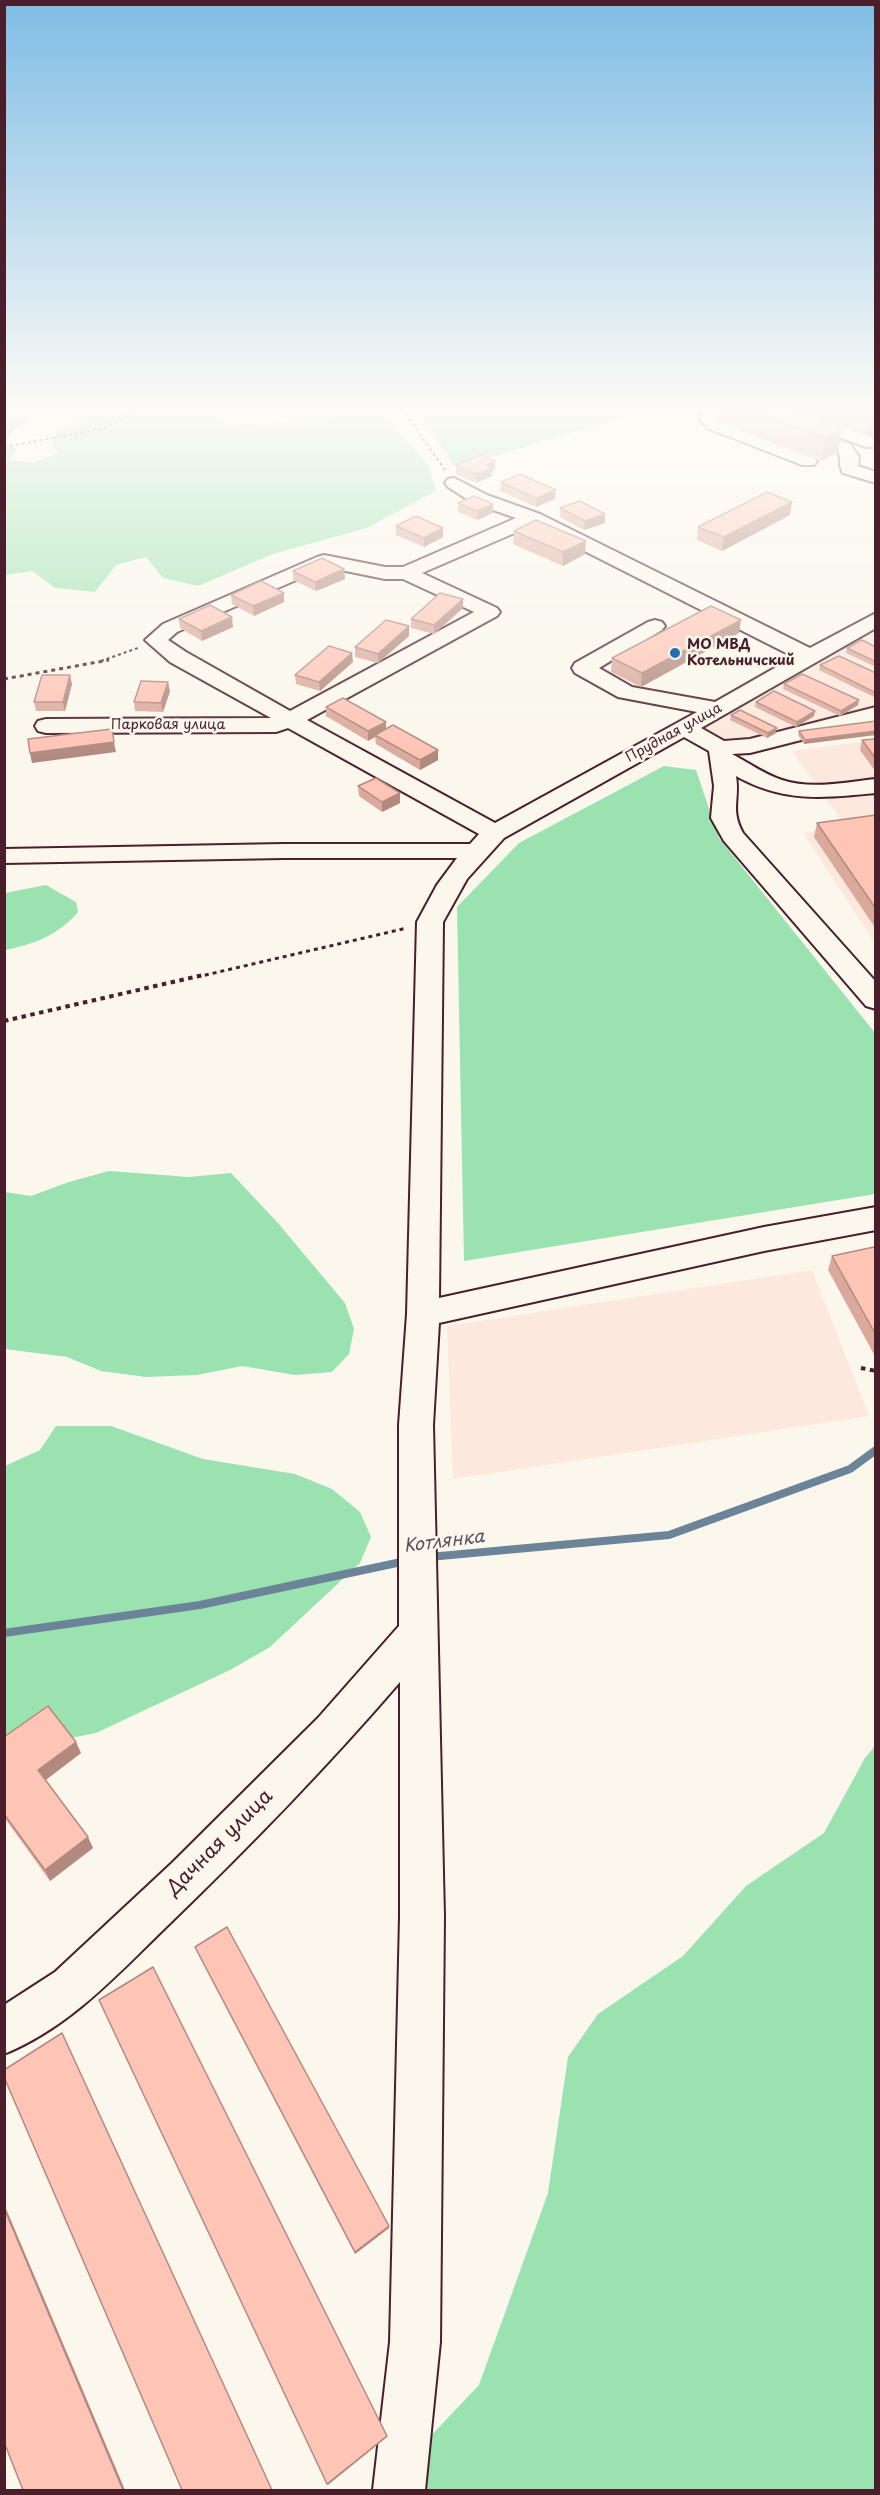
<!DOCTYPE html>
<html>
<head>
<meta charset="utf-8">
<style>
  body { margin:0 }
  #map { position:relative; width:880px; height:2495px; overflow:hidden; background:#fbf7ec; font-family:"Playpen Sans",sans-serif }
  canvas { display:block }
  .frame { position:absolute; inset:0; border:6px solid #4a1f2b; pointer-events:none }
</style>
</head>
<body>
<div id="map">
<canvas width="880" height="2495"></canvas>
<div class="frame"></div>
</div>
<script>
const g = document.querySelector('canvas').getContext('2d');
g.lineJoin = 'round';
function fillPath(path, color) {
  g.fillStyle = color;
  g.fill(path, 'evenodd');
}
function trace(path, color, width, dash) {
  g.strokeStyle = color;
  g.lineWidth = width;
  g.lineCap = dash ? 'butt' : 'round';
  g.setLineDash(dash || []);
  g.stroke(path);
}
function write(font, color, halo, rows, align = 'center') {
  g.font = font + ' "Playpen Sans",sans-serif';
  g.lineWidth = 5;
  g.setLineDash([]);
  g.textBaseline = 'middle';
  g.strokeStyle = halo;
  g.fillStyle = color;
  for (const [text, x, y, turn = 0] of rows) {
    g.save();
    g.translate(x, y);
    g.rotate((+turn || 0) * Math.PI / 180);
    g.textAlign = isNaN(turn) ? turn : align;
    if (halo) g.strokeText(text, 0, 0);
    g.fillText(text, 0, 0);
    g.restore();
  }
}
fillPath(new Path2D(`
  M875,627V705L753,744H726L698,728Z
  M875,740V943L803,833L845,826L792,751Z
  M812,1270L869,1416L453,1479L447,1326Z`), '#fce8dc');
fillPath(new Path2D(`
  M104,409H156L155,413L170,409H220L223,423L248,426L336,416H386L428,465L436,491L367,528L273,554L198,586L163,578L146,557L116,565L95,592L55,588L32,571L5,575V446L16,448L10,460L33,463L59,453L52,445L56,430Z
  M414,409H619L627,417L456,467Z
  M664,766L696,770L719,838L875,1033V1194L464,1261L457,907L519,843Z
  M46,885L76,902L78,912C59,935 32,945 5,950V893Z
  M109,1171L189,1177L231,1173L277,1222L345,1303L354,1329L349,1354L332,1372L295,1375L242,1366L197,1375L146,1377L101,1371L67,1357L5,1349V1192L31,1196L69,1182Z
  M56,1426H111L203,1459L295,1474L332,1489L360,1512L371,1537L360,1563L270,1647L230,1670L96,1733L40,1744L5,1747V1466L40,1450Z
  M875,1746V2490H382L388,2481L479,2385L548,2193L568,2057L598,2014L683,1956L746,1886L824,1833L865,1758Z`), '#9ae2b0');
const water = new Path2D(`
  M5,409H28V420L12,429L10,435L5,439Z`);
fillPath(water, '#81c8e1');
trace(water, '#6b8498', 1.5);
trace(new Path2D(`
  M429,1557L669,1535L850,1469L876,1450
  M4,1633L200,1605L406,1561`), '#6b8498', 8);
const minor = new Path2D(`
  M716,409H756L850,444L859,457L858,466L876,472V483L843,473C838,466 842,459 838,452L736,413L719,420L814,457L817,461L814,465H802L707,428L699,418L702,414Z
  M826,421L876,438V447H866L820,430L817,426L820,422Z
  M454,478L487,495L540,514L810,648L876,613V628L701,728L724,741L750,739L876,707V721L750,753L732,754C749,763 764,774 782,780C811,790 846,782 876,779V793C823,798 784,803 736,776C740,800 730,809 743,833L876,982V1009L866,1006L724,841L711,818L714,786L709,751L684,737L504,838L467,879L443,922L439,1298L764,1227L876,1207V1230L764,1251L439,1323L433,1425L444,1917L440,2342L425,2490H373L390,2342L400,1917V1682C326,1768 246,1850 164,1929C116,1976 68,2028 4,2054V2005L55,1972L172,1863L318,1718L399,1626V1425L407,1314L417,922L437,885L457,858H284L4,863V849L284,844H470L479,834L288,728L276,732L46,733L38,731L35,726L38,721L46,719L271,718L170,662L145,640L163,624L317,557L324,555L385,567H403L516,518L473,503L448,487L445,483L448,479ZM533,525L794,657L715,702L632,687L599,668L662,630L665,626L662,622L655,620L648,622L575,663L572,668L575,673L618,697L697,712L495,823L307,720L497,616L500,612L497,608L422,573ZM326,567L385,579H403L474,612L290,711L186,652L168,640L177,632Z`);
trace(minor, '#4a1f2b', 4);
trace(new Path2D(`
  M402,409L445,470
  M4,447L105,428L140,409
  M101,661L138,648`), '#4a1f2b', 2, [3, 3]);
trace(new Path2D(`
  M4,679L109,660
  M197,977L407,928`), '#4a1f2b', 3, [4, 4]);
trace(new Path2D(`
  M4,1021L203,975
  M861,1368L876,1371`), '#4a1f2b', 4, [4.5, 4.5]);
fillPath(minor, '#fbf7ec');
fillPath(new Path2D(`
  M719,409H787L842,429L838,452L821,461L717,422Z
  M793,409H876L867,436Z
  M456,465L495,470L492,471V476L476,483L456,474Z
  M501,482L555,499L536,507L500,491Z
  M792,502L790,515L722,551L697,540L698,527Z
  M458,503L493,504V513L477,520L458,512Z
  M560,508L605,514V523L584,530L560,517Z
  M396,526L443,537L424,547L396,535Z
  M514,531L585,554L563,566L513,544Z
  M344,569L345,579L316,591L293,580V571Z
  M284,593V602L254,616L232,604L231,595Z
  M463,608L434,634L411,628V619Z
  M179,619L233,627L202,641L180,628Z
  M409,626V636L378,663L355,657V647Z
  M739,633L641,687L611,672L612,658Z
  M876,647V667L846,653L847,648Z
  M353,662L320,691L296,684L295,675Z
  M820,665L876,673V698L819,670Z
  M72,684L65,711H36L34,702Z
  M784,684L858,705L840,716L783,689Z
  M170,691L163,712L135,711L134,702Z
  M756,702L814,716L796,727L755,707Z
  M326,707L386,722V729L438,760L420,770L376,744L375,737L368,741L326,716Z
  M731,715L776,733L767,738L730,720Z
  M876,721L804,744L798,735L799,731Z
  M876,739V772L860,750L862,740Z
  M358,786L400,803L382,812L359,796Z
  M876,815V929L814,837L817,823Z
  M876,1251V1358L828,1270L832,1256Z
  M4,1737L81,1753L46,1780L93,1848L50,1881L4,1817Z
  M195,1947L389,2228L355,2254L196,1950Z`), '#daa99c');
fillPath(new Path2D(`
  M876,412V433L867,436L872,414Z
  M842,429L838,452L821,461L825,438Z
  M495,461V470L492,471V476L476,483V474L486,465Z
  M556,490L555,499L536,507V498Z
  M792,502L790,515L722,551L724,537Z
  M493,504V513L477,520V511Z
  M605,514V523L584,530L585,521Z
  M443,528V537L424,547V538Z
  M586,541L585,554L563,566V552Z
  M344,569L345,579L316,591L315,582Z
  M284,593V602L254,616L253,606Z
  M463,599V608L434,634V625Z
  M232,617L233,627L202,641L201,631Z
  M741,620L739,633L641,687L642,673Z
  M409,626V636L378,663V654Z
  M352,653L353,662L320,691L319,682Z
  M70,675L72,684L65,711L63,702Z
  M168,682L170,691L163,712L161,703Z
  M859,700L858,705L840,716L841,711Z
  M815,711L814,716L796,727L797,722Z
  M386,722V732L375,735V737L368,741V731Z
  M777,728L776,733L767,738L768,733Z
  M876,731V735L804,744L805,740Z
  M114,742L116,752L32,763L30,753Z
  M438,750V760L420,770V760Z
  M400,793V803L382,812V802Z
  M76,1742L81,1753L44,1781L38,1770Z
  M88,1837L93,1848L50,1881L45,1870Z
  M62,2033L64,2037L272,2490Z
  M4,2204L125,2490H123L4,2208Z
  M389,2226V2228L355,2254V2252Z
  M387,2436V2437L328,2485L327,2484Z`), '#b2897f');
const building = new Path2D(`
  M746,409H787L842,429L825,438Z
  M858,409H876V412L872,414Z
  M481,455L495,461L486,465L492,468L476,474L456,465Z
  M520,474L556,490L536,498L501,482Z
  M767,492L792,502L724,537L698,527Z
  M474,496L493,504L477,511L458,503Z
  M580,501L605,514L585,521L560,508Z
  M416,516L443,528L424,538L396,526Z
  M536,520L586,541L563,552L514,531Z
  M322,558L344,569L315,582L293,571Z
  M261,581L284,593L253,606L231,595Z
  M440,593L463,599L434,625L411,619Z
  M210,605L232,617L201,631L179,619Z
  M711,606L741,620L642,673L612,658Z
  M386,620L409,626L378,654L355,647Z
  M862,640L876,647V662L847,648Z
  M329,646L352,653L319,682L295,675Z
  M839,656L876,673V693L820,665Z
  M802,674L859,700L841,711L784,684Z
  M42,675H70L63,702H34Z
  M141,681L168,682L161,703L134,702Z
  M774,691L815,711L797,722L756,702Z
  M343,698L386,722L368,731L326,707Z
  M740,710L777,728L768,733L731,715Z
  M876,721V731L805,740L799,731Z
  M393,725L438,750L420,760L375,735Z
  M112,729L114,742L30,753L28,739Z
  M876,739V759L862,740Z
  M376,778L400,793L382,802L358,786Z
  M876,815V909L817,823Z
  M874,1247L876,1251V1335L832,1256Z
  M48,1706L76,1742L38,1770L88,1837L45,1870L4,1814V1737Z
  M227,1927L389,2226L355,2252L195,1947Z
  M153,1967L387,2436L327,2484L99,2000Z
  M62,2033L272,2490H182L4,2077V2070Z
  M4,2208L123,2490H23L4,2442Z`);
fillPath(building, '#fec4b5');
trace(building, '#b2897f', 1.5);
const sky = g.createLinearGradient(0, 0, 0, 758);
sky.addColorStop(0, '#7fbce5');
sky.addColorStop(0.54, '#fdfbf6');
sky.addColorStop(1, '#fdfbf600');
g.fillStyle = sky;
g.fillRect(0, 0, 880, 758);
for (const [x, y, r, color] of [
  [675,653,6,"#1f6fb2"]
]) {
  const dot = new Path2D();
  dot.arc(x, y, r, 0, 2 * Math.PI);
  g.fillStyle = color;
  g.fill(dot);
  trace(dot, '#fbf7ec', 2);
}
write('bold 14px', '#4a1f2b', '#fbf7ec', [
  ["МО МВД",687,645],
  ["Котельничский",687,661]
], 'left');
write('14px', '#4a1f2b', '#fbf7ec', [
  ["Парковая улица",168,725],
  ["Прудная улица",674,733,-29]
]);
write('italic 18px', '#5a5262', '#fbf7ec', [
  ["Котлянка",444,1542,-7]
]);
write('20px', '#4a1f2b', '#fbf7ec', [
  ["Дачная улица",220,1843,-45]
]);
</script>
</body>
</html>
